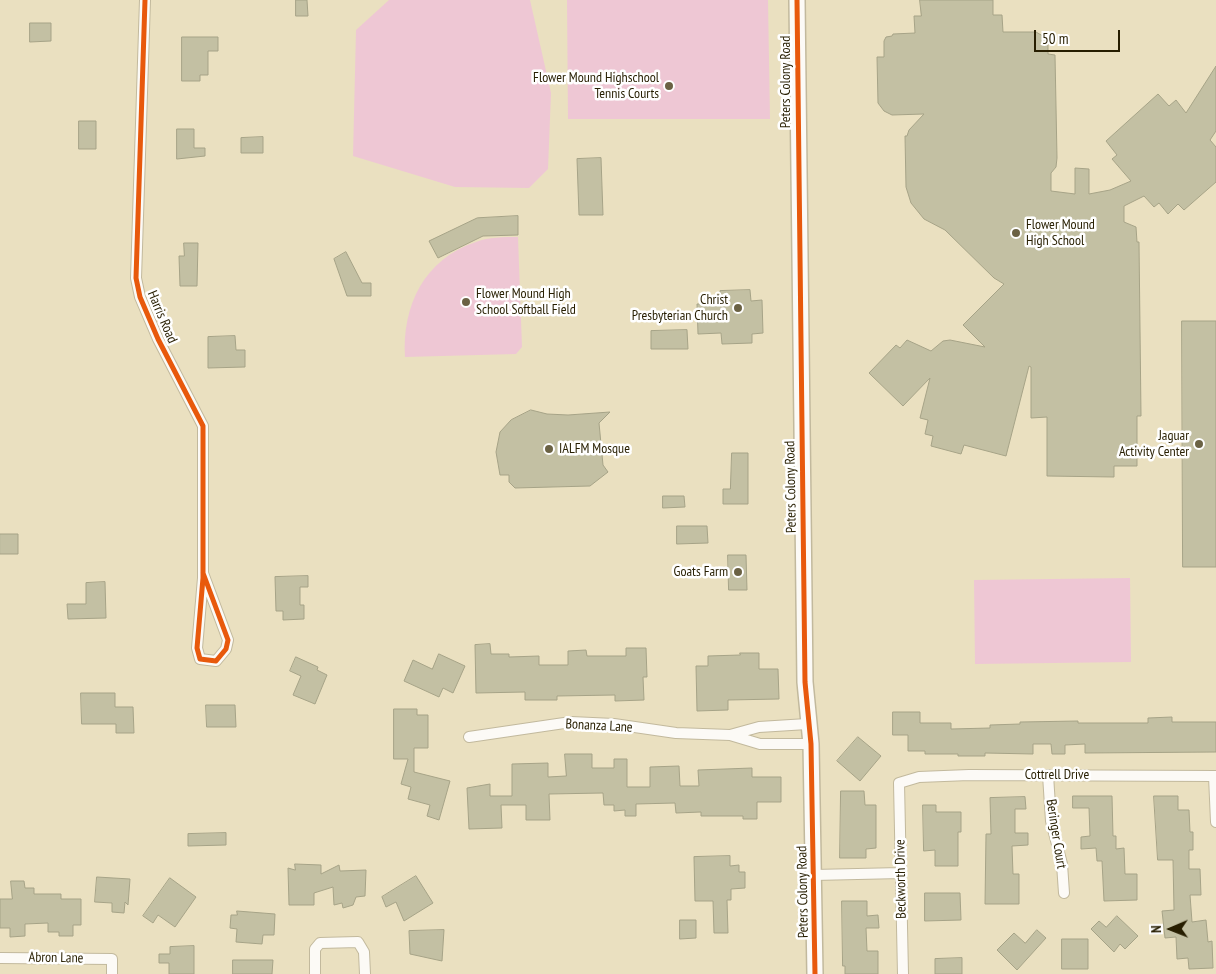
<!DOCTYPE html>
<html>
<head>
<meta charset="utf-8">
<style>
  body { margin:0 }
  #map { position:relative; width:1216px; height:974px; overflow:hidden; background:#eae0c0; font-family:"PT Sans Narrow",sans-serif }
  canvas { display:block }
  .north { position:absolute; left:1146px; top:904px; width:50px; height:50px; -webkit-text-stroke:4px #fff; paint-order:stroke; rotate:269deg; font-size:14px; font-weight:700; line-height:20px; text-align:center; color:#271e01 }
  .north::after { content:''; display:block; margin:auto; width:18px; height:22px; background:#271e01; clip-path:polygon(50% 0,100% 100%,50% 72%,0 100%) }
  .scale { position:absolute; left:1034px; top:30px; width:86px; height:22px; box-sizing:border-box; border:2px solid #271e01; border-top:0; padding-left:6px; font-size:15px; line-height:18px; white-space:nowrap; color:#271e01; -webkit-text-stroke:4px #fff; paint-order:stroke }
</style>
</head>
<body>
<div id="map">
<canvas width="1216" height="974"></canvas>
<div class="north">N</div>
<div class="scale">50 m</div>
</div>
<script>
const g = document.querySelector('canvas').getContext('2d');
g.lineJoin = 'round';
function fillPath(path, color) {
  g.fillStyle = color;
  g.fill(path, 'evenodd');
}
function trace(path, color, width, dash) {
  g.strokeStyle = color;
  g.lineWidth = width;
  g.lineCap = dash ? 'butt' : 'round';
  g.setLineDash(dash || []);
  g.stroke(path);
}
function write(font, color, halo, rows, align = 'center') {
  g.font = font + ' "PT Sans Narrow",sans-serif';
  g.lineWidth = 5;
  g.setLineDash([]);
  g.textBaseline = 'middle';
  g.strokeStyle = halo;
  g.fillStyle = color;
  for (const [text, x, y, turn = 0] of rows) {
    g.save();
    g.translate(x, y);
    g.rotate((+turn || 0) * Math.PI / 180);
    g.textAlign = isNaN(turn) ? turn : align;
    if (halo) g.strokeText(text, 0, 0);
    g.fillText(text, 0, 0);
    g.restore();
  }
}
fillPath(new Path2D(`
  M389,0H530L551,93L548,169L529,188L455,187L353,156L356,30Z
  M567,0H768L770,119H568Z
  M518,237L522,347L516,354L405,357C402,306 424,259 476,242C489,237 504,237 518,237Z
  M1130,578L1131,662L975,664L974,580Z`), '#eec7d4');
const building = new Path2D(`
  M296,0H307L308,16H296Z
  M920,0H993V15H1002L1003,32H1036L1048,39V54L1055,55L1057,158L1056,167L1051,173V191L1075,194V168L1089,169V194L1110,190L1131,181L1112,159L1117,155L1106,141L1158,94L1169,106L1176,100L1186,113L1216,66V131L1210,140L1216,147V182L1184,210L1178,204L1168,214L1159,203L1154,207L1144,196L1124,206V222L1136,227L1137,242H1139L1141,416H1137V466H1114V477L1047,476V417L1031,418V367L1029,366L1006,456L964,445L961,454L931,446L933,436L925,434L928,420L920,418L930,378L903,406L869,373L896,345L900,348L907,340L931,351L943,341L950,340L985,347L963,325L1004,284L994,278L945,230L924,219L911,203L906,187L905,136H907L909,130L924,114L892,115L884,111L878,103L877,57H884V41L886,37L892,36L893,34L915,33L914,16H921Z
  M30,23H51V41L30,42Z
  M182,37H218V51H208V75H200V81H182Z
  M79,121H96V149H79Z
  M177,129H194V148H205V156L177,159Z
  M263,137V153H241V138Z
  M601,158L603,215H579L577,159Z
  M518,216V235L483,236L438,258L429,241L477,218Z
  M184,243H198L197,286H180L179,256H184Z
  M346,252L362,283H371V296H347L334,259Z
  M750,290L751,301L762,300L763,333L752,334V343L722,344L721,333L698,334L697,304H720V291Z
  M1182,321H1216V567H1183Z
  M687,330L688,349H651V331Z
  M235,336L236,350H245V367L208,368V337Z
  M531,410L547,414L568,415L610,412L599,423L603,465L608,472L590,486L515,488L509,482V475H500L496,452L500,432L511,420Z
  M732,453H748V504H723V489H730Z
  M663,496H684L685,507L663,508Z
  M677,526H707L708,543L677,544Z
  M0,534H18V554H0Z
  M728,555H746L747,590H729Z
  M308,576V587H300V605H304V619L283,620V611H276L275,577Z
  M105,582L106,618L68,619L67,604H86V583Z
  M490,644L491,654H509V657L539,656V665H568V651L586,650L587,656H626V648H646L647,677H643L644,700L615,701V695L557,696V700H525V692L476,693L475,645Z
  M740,653H759V669H778L779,699L728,700V710L697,711L696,666H708V656L740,655Z
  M439,654L465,666L453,693L443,688L439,697L404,681L413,660L432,669Z
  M296,657L318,667L317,670L327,675L315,704L293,695L301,676L290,671Z
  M81,693H115V707H133L134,733H116V724H82Z
  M206,705H235L236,727H207Z
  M394,709H417V715H428V748H414V772L450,781L439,820L427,816L430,805L408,799L411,787L401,784L408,759H394Z
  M893,712H920V723H951V729L990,728V725L1020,724V722L1078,721V723H1148V718L1172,717V722H1216V752L1085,753V744L1065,745V754H1052L1051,744H1033V754L985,753V756H958V754H925V751H908V735H893Z
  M858,737L881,756L860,781L837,761Z
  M565,754H592V768H614V759H627V787H650V767L679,766L680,786H699L698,770L752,768V777H781V802H757V819H743V816H701V812L676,813L675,803L636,804V816H625V810L614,811V805H604L603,793L549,794L550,820H526V805H501L502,828L469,829L467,788L490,784V796H512V764L548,763V777L566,776Z
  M841,791H864L865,805H876V848L866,849V858H840Z
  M1073,796H1112L1113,836H1116V849L1124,848L1125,874H1137V900L1104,901L1102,861H1097L1096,848L1081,849V837L1090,836L1089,808H1073Z
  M1154,796H1178V810H1189L1190,832H1193V850H1189V869H1200L1201,895H1190L1192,922L1206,920L1208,942L1212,941L1213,968L1189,969L1188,958L1177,959L1176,937L1165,938L1162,911L1174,910L1173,860H1158Z
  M1025,797L1026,809H1015V833H1028V845L1012,846L1013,874H1019V904H985L986,834H991L990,798Z
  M923,805H936V812H961V832H958V866H935V850L924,851Z
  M226,833V845L188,846V834Z
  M730,856V866L739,865V872H745V888L731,889V900H727L728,933H714L713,901H695L694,857Z
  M295,864L321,865V874L339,865L340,871L366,870L365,896L356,897L353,905L343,908L342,903L334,905L333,887L314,893V905H289L288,868L295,870Z
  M416,876L433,903L404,921L396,902L386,907L382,897Z
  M97,877L130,879L128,905L125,902L124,913L112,912V903L95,902Z
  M170,878L196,897L175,927L158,915L153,923L143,916Z
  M11,881H24L25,888H34V894H61V899H81V925H73V936H59V932H48V923L25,924V936L10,937V928H0V899H12Z
  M925,893H960L961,920L925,921Z
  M842,901H867V916L878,915L879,928H866L867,951H878V974H845V966H843Z
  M237,911L275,914L274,935H263L262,944L236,942L237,929L230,928L231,915H237Z
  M1117,916L1138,936L1125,949L1120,944L1114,952L1091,929L1099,921L1106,927Z
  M680,920H696V938L680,939Z
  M444,930L442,961L410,954L409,931Z
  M1037,930L1046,938L1017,970L997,950L1014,933L1025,943Z
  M1062,939H1088V969H1062Z
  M194,946V974H169V963H159V954H170V947Z
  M962,958V974H935V959Z
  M233,960H273L272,974H233Z`);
fillPath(building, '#c3c0a3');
trace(building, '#a6a387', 1);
const street = new Path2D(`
  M145,0L136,278L140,297L158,339L203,426V578L197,648L200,659L216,661L226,649L228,640L203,573
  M730,735L759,727L807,724
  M469,737L571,722L614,724L676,733L730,735L760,744H811
  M1048,775L1051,821L1062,864L1064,893
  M1214,776L1216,822
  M814,875L901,873
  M0,958L112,959V974
  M315,974V949L320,943L358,942L364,952L365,974
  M903,974L899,783L919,777L969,775L1216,776`);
const secondary = new Path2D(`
  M797,0L805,682L811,744L815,974`);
trace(street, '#c2b99d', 12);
trace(secondary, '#c2b99d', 18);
trace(street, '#fcfaf6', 10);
trace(secondary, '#fcfaf6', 15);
trace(new Path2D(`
  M145,0L136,278L140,297L158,339L203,426V578L197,648L200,659L216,661L226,649L228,640L203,573
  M797,0L805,682L811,744L815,974`), '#e8590c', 5);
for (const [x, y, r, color] of [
  [669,86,5,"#6b6244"],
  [1016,233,5,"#6b6244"],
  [466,302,5,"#6b6244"],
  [738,308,5,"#6b6244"],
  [1199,444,5,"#6b6244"],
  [549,449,5,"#6b6244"],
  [738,572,5,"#6b6244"]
]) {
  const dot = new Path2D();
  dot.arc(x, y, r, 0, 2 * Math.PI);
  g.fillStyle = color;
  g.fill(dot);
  trace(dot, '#fff', 2);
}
write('14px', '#271e01', '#fff', [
  ["Flower Mound Highschool",659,78],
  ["Tennis Courts",659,94],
  ["Flower Mound",1026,225,"left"],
  ["High School",1026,241,"left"],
  ["Flower Mound High",476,294,"left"],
  ["School Softball Field",476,310,"left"],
  ["Christ",728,300],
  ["Presbyterian Church",728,316],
  ["Jaguar",1189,436],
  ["Activity Center",1189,452],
  ["IALFM Mosque",559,449,"left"],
  ["Goats Farm",728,572]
], 'right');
write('14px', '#271e01', '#fff', [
  ["Peters Colony Road",786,82,-90],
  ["Harris Road",162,317,67],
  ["Peters Colony Road",791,487,-91],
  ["Bonanza Lane",599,726,3],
  ["Cottrell Drive",1057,775],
  ["Beringer Court",1056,834,81],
  ["Beckworth Drive",901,879,-91],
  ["Peters Colony Road",803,892,-91],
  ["Abron Lane",56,958,1]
]);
</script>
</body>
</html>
